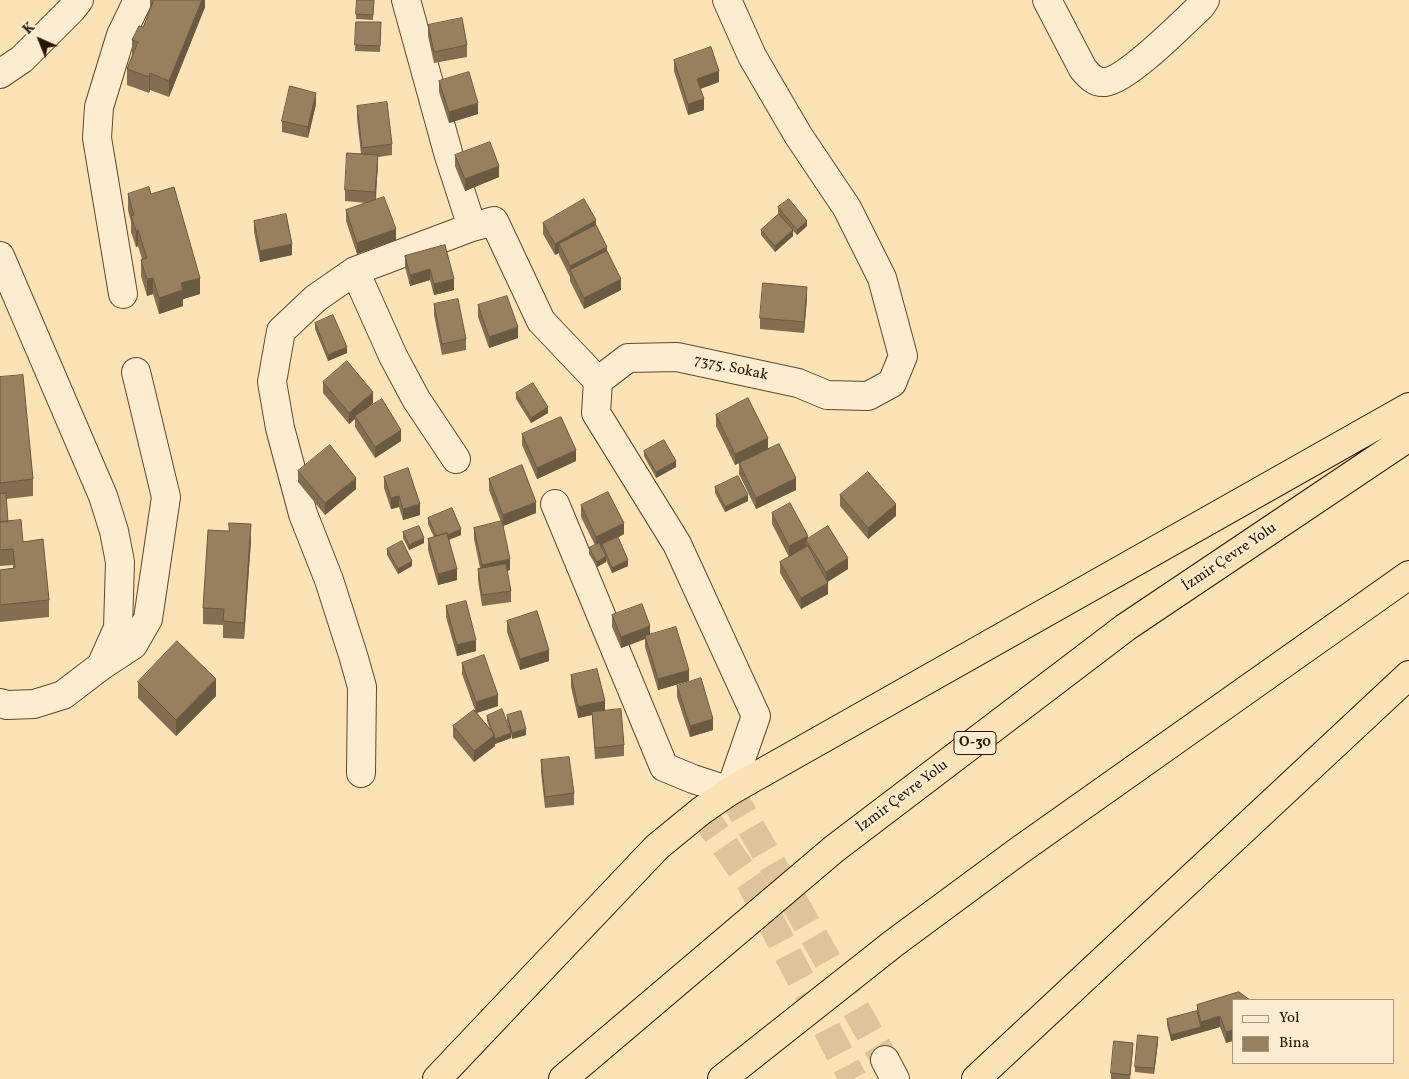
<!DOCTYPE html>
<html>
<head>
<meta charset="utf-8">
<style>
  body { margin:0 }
  #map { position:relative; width:1409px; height:1079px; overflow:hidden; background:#fce3b6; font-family:Vollkorn,serif }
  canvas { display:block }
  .legend { position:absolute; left:1232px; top:999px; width:162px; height:65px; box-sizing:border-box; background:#fdedd0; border:1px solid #a9967d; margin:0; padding:6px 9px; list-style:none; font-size:15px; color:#2b1400 }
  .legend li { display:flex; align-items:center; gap:10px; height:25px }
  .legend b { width:25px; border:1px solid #a9967d }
  .north { position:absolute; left:15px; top:15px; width:50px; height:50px; -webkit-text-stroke:4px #fdedd0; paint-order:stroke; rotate:316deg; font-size:14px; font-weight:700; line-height:20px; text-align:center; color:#2b1400 }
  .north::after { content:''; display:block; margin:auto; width:18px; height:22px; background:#2b1400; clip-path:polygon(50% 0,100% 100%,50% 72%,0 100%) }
</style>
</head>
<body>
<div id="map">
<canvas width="1409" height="1079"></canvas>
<ul class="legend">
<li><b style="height:6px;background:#fdedd0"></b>Yol</li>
<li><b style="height:14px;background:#98805f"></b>Bina</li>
</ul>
<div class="north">K</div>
</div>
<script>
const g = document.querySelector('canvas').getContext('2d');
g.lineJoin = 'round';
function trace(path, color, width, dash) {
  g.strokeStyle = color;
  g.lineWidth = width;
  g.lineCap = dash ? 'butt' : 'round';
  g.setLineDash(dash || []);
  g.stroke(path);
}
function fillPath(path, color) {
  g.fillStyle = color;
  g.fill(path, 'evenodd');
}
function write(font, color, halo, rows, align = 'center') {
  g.font = font + ' Vollkorn,serif';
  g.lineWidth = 4.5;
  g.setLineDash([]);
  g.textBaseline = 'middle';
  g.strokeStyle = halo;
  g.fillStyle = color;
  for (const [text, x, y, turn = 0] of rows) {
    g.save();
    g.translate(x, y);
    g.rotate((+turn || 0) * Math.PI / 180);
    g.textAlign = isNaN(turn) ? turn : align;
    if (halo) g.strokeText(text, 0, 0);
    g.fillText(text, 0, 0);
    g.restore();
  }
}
trace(new Path2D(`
  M730,791L885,1060
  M701,811L750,882L853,1079`), '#ddc49b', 28, [28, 14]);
const minor = new Path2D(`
  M406,0L449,156L472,227
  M1047,0L1083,69C1089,76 1095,83 1105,82C1127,80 1183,23 1201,6L1205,0
  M0,74L22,59L72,9L79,0
  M0,256L103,496L114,531L120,562L118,628L101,666L63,695L34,704L7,705L0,703
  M355,271L393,356L416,399L456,459
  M123,294L97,138L99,107L121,35L138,0
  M555,504L664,767L693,779L730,791L756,716L677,544L596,413L598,381L628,358L677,357L798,383L827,395L868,396L892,383L903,356L882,278L847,208L798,135L752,56L727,0
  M101,666L133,645L148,619L166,497L136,372
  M361,773L362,687L353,655L329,580L303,514L280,428L272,382L281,331L316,298L355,271L472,227L494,221L541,321L598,381
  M885,1060L895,1079`);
const highway = new Path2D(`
  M437,1079L657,847L701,811L730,791L1409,407
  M563,1079L834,849L1126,627L1409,437
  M722,1079L894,943L1020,850L1409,575
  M976,1079L1409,675`);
trace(minor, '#5f482e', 30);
trace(highway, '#2b1400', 30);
trace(minor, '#fdedd0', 28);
trace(highway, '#fce3b6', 28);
fillPath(new Path2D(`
  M150,0H205V7L169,97L150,90L149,93L127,85V69L132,55V40L143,27L150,11Z
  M357,0H374L373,20L356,19Z
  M356,22H381L380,52L355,51Z
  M428,25L467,45V57L434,63L428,36Z
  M674,60L719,82L700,89L704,110L688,115L674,71Z
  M439,81L478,114L449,123L439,92Z
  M316,104L308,138L282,132V121Z
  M357,106L392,144V155L378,157L376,200L396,240L357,254L346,221V210L366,203L345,201V190L361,154L357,118Z
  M455,155L499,177L465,191L455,166Z
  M128,194H151L200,294L183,299V306L159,314L153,294L147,296L141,276V260L142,259L138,246L136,247L131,232V222L128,210Z
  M778,207L807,226L797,235L793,231V236L775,252L761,235V230L779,214L778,213Z
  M254,221L292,255L260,262L254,232Z
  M543,223L596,226L607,251L621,290L584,309L570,281V277L559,255V253L555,255L543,234Z
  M445,245L454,290L434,295L430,280L410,286L405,267V256Z
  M807,298L804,333L760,329V318Z
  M434,304L466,339V350L442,355L434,315Z
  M478,305L518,338L489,348L478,317Z
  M315,323L347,353L328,361L315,329Z
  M0,377L33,479V496L6,499L8,522L23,542L49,600V617L0,622V570L13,568V565L0,566Z
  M323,382L373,403L367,408L401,441L375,458L355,427V419L349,424L323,393Z
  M516,393L548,413L531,423L516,399Z
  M716,415L768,449L796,490L756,509L739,474V463L735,465L716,426Z
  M522,434L576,461L537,479L522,445Z
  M644,451L676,467L656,478L644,456Z
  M298,471L356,489L325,515L298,482Z
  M384,477L420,515L403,520L399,507L391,509L384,488Z
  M489,479L536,513L503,526L502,524L510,570L507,571L511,591V602L482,606L478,580V569L480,568L474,539V528L501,522L489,490Z
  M715,487L748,501L725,512L715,493Z
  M840,495L896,516L868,539L840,506Z
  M581,505L624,534L617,538L628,566L612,573L606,560V562L597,567L589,554V548L595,545L581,517Z
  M772,513L808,539L848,569L827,582L828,594L801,609L780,573V562L789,557L772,524Z
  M428,518L461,535L449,540L457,580L438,585L428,550V539L434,537L428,524Z
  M403,532L424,543L409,550L403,538Z
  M251,540L244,639L223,638V625L203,624V608Z
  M387,549L412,566L398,574L387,555Z
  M446,606L476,651L457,656L446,617Z
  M612,615L650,635L689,681L658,690L645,647V639L621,648L612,627Z
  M507,621L549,661L520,670L507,632Z
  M462,663L498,706L477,713L490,729L487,721V716L509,726L507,721V715L526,735L512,739L511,734V738L495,744V742V746L474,762L453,737V726L475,710L462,674Z
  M571,675L605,710L624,745V756L595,759L592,715L578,718L571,687Z
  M138,682L216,696L176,736L138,698Z
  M677,686L713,730L690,737L677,697Z
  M541,760L574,793V805L545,808L541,772Z
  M1239,992L1226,1043L1220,1027L1171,1041L1167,1025V1019L1197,1011V1005Z
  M1158,1042L1154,1074L1135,1072V1067Z
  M1133,1049L1130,1079H1111V1073Z`), '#836e52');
fillPath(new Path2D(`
  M202,0H205V7L169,97V81Z
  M719,71V82L697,90V79Z
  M150,73V90L149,93V77Z
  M316,93V104L308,138V127Z
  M704,99V110L688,115V104Z
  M478,103V114L449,123V112Z
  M378,155V166L375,204V192Z
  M499,166V177L465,191V179Z
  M596,220V231L559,244V253L555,255V244Z
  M807,221V226L797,235V230Z
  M396,229V240L357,254V243Z
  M138,230V246L136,247V231Z
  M793,230V236L775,252V246Z
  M292,244V255L260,262V251Z
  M607,247V258L570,270V277V266Z
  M430,269V280L410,286V275Z
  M153,278V294L147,296V279Z
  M200,278V294L183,299V306L159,314V298L181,283Z
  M454,279V290L434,295V284Z
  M621,279V290L584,309V298Z
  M807,287V298L804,333V322Z
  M518,327V338L489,348V337Z
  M347,347V353L328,361V355Z
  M373,392V403L356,418L355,416V419L349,424V413Z
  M548,407V413L531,423V418Z
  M401,430V441L375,458V447Z
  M768,438V449L735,465V454Z
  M576,450V461L537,479V468Z
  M676,461V467L656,478V472Z
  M356,478V489L325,515V503Z
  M796,478V490L756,509V498Z
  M748,495V501L725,512V507Z
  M399,496V507L391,509V498Z
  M536,502V513L503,526V515Z
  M420,504V515L403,520V509Z
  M896,504V516L868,539V528Z
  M624,523V534L596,548V537Z
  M251,524V540L244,639V623Z
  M461,529V535L437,544V539Z
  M808,536V542L806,540V548L789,557V546Z
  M424,538V543L409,550V545Z
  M606,556V562L597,567V562Z
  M848,558V569L826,583V572Z
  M510,559V570L482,576V565Z
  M628,560V566L612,573V568Z
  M412,561V566L398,574V569Z
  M457,569V580L438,585V574Z
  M828,583V594L801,609V598Z
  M650,626V637L645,636V639L621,648V637Z
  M476,640V651L457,656V645Z
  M549,650V661L520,670V659Z
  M689,670V681L658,690V679Z
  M216,679V696L176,736V720Z
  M498,695V706L476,713V702Z
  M605,701V712L578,718V707Z
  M713,719V730L690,737V726Z
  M526,729V735L512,739V733Z
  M511,733V738L495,744V739Z
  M495,735V746L474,762V751Z
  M1220,1016V1027L1171,1041V1035L1201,1027V1022Z
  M1233,1030V1041L1226,1043V1032Z
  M1158,1037V1042L1154,1074V1068Z`), '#6a5a42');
const building = new Path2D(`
  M154,0H202L169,81L150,73L149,77L127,69L138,42L132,40L139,26L143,27Z
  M357,0H374L373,15L356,14Z
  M462,18L467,45L434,52L428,25Z
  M356,22H381L380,46L355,45Z
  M711,47L719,71L697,79L704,99L688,104L674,60Z
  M469,72L478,103L449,112L439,81Z
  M290,86L316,93L308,127L282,121Z
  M387,102L392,144L362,148L357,106Z
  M490,142L499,166L465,179L455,155Z
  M347,153L378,155L375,192L345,190Z
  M149,187L151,194L174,187L200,278L181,283L183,290L159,298L153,278L147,279L141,260L147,258L138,230L136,231L131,216L134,215L128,194Z
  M384,197L396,229L357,243L346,210Z
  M584,199L596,220L555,244L543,223Z
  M789,199L807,221L797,230L778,207Z
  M286,214L292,244L260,251L254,221Z
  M779,214L793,230L775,246L761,230Z
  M596,225L607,247L570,266L559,244Z
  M445,245L454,279L434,284L430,269L410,275L405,256Z
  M607,251L621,279L584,298L570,270Z
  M763,283L807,287L804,322L760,318Z
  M507,296L518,327L489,337L478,305Z
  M458,299L466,339L442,344L434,304Z
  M333,315L347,347L328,355L315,323Z
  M347,361L373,392L349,413L323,382Z
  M23,375L33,479L0,483V377Z
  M533,383L548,407L531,418L516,393Z
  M748,398L768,438L735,454L716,415Z
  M382,399L401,430L375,447L355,416Z
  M561,417L576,450L537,468L522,434Z
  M664,440L676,461L656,472L644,451Z
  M779,444L796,478L756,498L739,463Z
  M330,445L356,478L325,503L298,471Z
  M522,465L536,502L503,515L489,479Z
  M408,468L420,504L403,509L399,496L391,498L384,477Z
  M868,472L896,504L868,528L840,495Z
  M738,476L748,495L725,507L715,487Z
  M608,492L624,523L596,537L581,505Z
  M6,493L8,522H0V494Z
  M790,503L808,536L789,546L772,513Z
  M452,508L461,529L448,535L447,533L436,536L428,518Z
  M21,520L23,542L43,539L49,600L0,605V570L15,568L13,549L0,550V522Z
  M502,521L510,559L482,565L474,528Z
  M229,523L251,524L244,623L223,621L224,609L203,608L208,530L229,531Z
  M419,526L424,538L409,545L403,532Z
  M828,526L848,558L826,572L806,540Z
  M447,533L457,569L438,574L428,539Z
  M618,537L628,560L612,568L602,544Z
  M402,541L412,561L398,569L387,549Z
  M599,543L606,556L597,562L589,548Z
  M808,546L828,583L801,598L780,562Z
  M506,564L511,591L482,595L478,569Z
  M466,601L476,640L457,645L446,606Z
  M642,604L650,626L621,637L612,615Z
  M537,611L549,650L520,659L507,621Z
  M676,627L689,670L658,679L645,636Z
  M177,641L216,679L176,720L138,682Z
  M484,655L498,695L476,702L462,663Z
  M597,669L605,701L578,707L571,675Z
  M701,678L713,719L690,726L677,686Z
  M502,709L511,733L495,739L487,716Z
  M621,709L624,745L595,748L592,712Z
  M474,710L495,735L474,751L453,726Z
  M521,711L526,729L512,733L507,715Z
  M569,757L574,793L545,797L541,760Z
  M1239,992L1250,1000H1233V1030L1226,1032L1220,1016L1201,1022L1197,1005Z
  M1197,1011L1201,1027L1171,1035L1167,1019Z
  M1138,1035L1158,1037L1154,1068L1135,1067Z
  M1114,1041L1133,1043L1130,1075L1111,1073Z`);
fillPath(building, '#98805f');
trace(building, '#6a5a42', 1);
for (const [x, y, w] of [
  [975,743,42]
]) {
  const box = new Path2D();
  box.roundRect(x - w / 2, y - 11.5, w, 23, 4);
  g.fillStyle = '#fdedd0';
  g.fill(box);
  trace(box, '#2b1400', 1);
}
write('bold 14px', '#2b1400', null, [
  ["O-30",975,743]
]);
write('15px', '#2b1400', '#fdedd0', [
  ["7375. Sokak",731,369,12],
  ["İzmir Çevre Yolu",1230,558,-34],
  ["İzmir Çevre Yolu",903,797,-37]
]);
</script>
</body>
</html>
